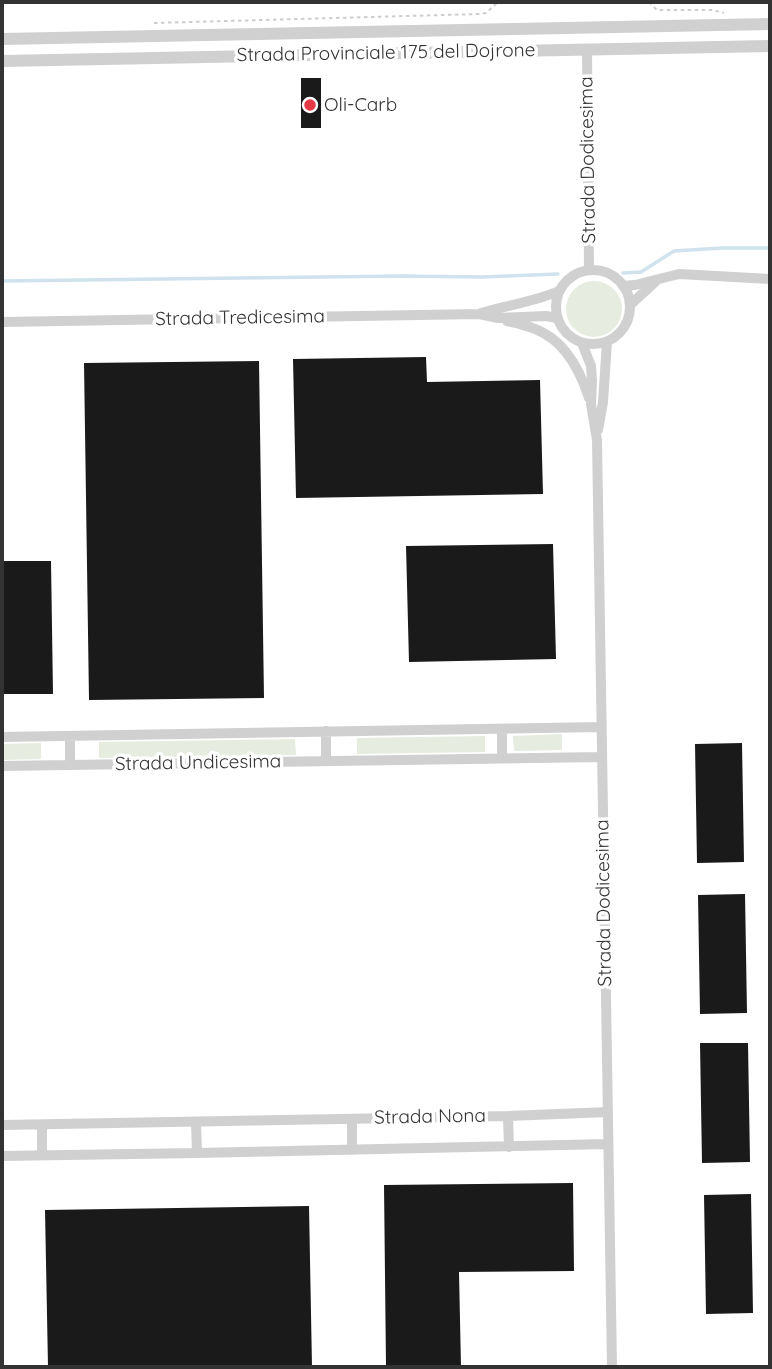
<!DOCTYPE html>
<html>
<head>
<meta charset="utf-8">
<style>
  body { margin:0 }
  #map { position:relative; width:772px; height:1369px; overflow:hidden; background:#fff; font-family:Quicksand,sans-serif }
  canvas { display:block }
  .frame { position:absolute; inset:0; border:4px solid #333; pointer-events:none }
</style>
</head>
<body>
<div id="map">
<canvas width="772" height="1369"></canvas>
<div class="frame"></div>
</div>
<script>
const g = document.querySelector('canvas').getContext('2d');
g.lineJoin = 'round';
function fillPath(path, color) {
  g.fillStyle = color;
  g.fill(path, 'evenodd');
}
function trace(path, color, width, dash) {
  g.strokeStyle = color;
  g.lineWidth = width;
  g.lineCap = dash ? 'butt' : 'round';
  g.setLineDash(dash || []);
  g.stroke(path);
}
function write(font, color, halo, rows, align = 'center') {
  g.font = font + ' Quicksand,sans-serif';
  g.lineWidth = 7;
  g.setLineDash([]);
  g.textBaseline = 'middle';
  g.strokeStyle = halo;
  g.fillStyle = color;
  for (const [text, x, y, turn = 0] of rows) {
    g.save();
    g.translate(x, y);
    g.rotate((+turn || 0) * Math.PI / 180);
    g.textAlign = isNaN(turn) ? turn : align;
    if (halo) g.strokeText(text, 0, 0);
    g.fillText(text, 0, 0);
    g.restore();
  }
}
fillPath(new Path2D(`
  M566 309a28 28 0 1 1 56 0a28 28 0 1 1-56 0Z
  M562,734V750L514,751L513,736Z
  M485,736V752L357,754V738Z
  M295,739L296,755L99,758V742Z
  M41,743V759L2,760V744Z`), '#e6ecdf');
trace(new Path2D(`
  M623,273L641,272L674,251L722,248H770
  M2,281L400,276L482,277L558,274`), '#cfe2ee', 3.5);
fillPath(new Path2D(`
  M301,78H321V128H301Z
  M426,357L427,382L540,380L543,494L296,498L293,359Z
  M259,361L264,698L89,700L84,363Z
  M553,544L556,659L409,662L406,546Z
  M2,561H51L53,694H2Z
  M742,743L744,862L697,863L695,744Z
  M745,894L747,1013L700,1014L698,895Z
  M700,1043H748L750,1162L702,1163Z
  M573,1183L574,1271L459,1272L461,1367H386L384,1185Z
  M751,1194L753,1313L706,1314L704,1195Z
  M309,1206L312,1367H48L45,1210Z`), '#1a1a1a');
trace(new Path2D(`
  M649,2L657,10H713L724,13
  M154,23L479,14L486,13L498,2`), '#cdcdcd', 2, [3.5, 3.5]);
trace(new Path2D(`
  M587,49L589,270
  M556 307a37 37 0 1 1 74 0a37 37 0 1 1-74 0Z
  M623,286L635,285L679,274L770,279
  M630,305L655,282
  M481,313C507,305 534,302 559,291
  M507,321C516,323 526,325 535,329C565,340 580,370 589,398
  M2,322L479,314L498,318L546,316L557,318
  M582,343L591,366L592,380L591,404L597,440L612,1367
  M598,430L603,402L607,342
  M502,729V758
  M326,731V760
  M2,737L601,727
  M70,765V736
  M2,766L602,757
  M508,1116L509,1147
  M352,1119V1150
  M196,1122L197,1153
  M2,1125L508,1116L608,1112
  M42,1125V1154
  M2,1156L197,1153L608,1144`), '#d0d0d0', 10);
trace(new Path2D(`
  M2,39L770,24
  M2,61L770,46`), '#d0d0d0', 12);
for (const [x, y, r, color] of [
  [310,105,7,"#e63946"]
]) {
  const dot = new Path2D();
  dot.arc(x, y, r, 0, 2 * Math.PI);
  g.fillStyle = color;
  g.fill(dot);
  trace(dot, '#fff', 2.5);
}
write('19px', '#333', '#fff', [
  ["Strada Provinciale 175 del Dojrone",386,53,-1],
  ["Strada Dodicesima",588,160,-91],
  ["Strada Tredicesima",240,318,-1],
  ["Strada Undicesima",198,763,-1],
  ["Strada Dodicesima",604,903,-91],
  ["Strada Nona",430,1117,-1]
]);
write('19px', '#333', '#fff', [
  ["Oli-Carb",324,105]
], 'left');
</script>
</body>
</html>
